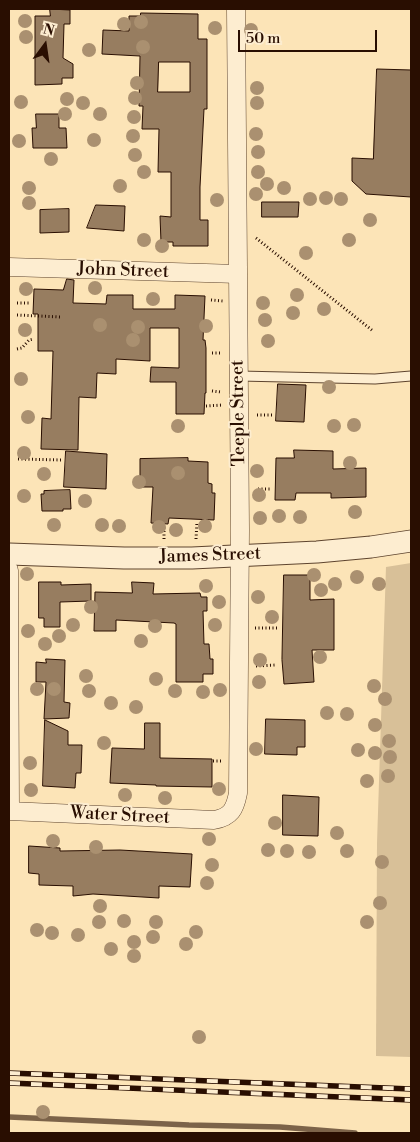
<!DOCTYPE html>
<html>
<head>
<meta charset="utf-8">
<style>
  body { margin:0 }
  #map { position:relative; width:420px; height:1142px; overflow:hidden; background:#fce4b7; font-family:"Libre Bodoni",serif }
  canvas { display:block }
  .frame { position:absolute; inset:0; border:10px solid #290e01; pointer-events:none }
  .north { position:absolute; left:20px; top:20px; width:50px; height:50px; -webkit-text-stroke:4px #fdedd0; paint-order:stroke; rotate:14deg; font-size:14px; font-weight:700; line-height:20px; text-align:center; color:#290e01 }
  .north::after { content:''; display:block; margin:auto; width:18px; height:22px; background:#290e01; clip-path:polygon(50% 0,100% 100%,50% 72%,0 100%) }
  .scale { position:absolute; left:238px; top:30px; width:139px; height:22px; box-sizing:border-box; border:2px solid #290e01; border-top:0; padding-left:6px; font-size:15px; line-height:18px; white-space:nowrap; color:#290e01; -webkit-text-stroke:4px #fdedd0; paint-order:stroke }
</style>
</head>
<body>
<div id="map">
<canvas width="420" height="1142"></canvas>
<div class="frame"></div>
<div class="north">N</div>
<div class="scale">50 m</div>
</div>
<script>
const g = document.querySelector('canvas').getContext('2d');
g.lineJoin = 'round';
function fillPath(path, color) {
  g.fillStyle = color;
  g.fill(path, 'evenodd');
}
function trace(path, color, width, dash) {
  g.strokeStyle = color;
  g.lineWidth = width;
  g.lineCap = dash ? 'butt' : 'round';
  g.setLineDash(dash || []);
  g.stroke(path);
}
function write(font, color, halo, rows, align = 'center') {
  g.font = font + ' "Libre Bodoni",serif';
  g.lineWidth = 4;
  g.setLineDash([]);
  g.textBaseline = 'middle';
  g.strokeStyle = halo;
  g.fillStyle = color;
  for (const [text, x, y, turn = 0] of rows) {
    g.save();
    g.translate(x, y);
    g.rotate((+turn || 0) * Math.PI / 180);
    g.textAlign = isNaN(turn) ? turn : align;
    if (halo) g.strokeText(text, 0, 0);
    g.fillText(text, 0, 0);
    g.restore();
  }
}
fillPath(new Path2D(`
  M411,563V1057L376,1056L377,843L386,567Z`), '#d8c098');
trace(new Path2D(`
  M9,1117L189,1125L280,1127L355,1133`), '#7c6349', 5.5);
const building = new Path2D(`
  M50,9L70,10V24H64L63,58L73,64V78H62V84L35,85V16H50Z
  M141,13L198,14V39H207V109H204L200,187V220H208V246H173V242H161L160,216L171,217V172H158L159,129H142L143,106H139L140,56L102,54L103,30L129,31V16H140ZM159,62H190V92H158Z
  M377,69L411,70V197L366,194L352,181V158L373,159Z
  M36,114H59V128H66L67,148H33L32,128H36Z
  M262,202H299L298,217H262Z
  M96,205L125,206L124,231L87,228Z
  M69,209V232L40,233V210Z
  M67,279L74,280L73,303L106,304L107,295H133V309H175V295L205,296L203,340H205L206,348V393H205L204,414H176V382H150L151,367L179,368V328H150V361L116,359V374L97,373L96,398L79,397L78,450L41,449L42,418L51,419L53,351H38V314H33L34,289L63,290Z
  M278,384L306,385L304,422L276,421Z
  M294,450L333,451V469L366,468V497L331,498V493H296L295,500H275L276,458H294Z
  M66,451L107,454L106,489L64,487Z
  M188,458V461L208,462V483L212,484V493H215L214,520L169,518L168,524L151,523L153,487H140V459Z
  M70,490L71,509H63V511H42L41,494H44V491Z
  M284,575H310V600L334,599V650H312L314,682L284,684L282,660Z
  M39,582H61V585L91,584V601L60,602V627H44V618H39Z
  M132,582L154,583L153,594L200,593L201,597H207V611H203L204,644H209L210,659H213V674H203V682H176V624L174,623L116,620V631H94L95,592L132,593Z
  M46,659L65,660L64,702L70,703L69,718L44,719L46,682H36V662L46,663Z
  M266,719L305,720V747H297V755L265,754Z
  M45,720L68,731V745H82L81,773H76L75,788L43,786Z
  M145,723H160V758L212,759V787L156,786V785L110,783L112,748L144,749Z
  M283,795L319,797L318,836L283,835Z
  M29,846L60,848V851L120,850L192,854L190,887L159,886V898L93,894L73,896V886L39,885V874L29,873Z`);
fillPath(building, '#977d60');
trace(building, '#290e01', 1);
const service = new Path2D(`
  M239,376L375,379L411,376`);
const minor = new Path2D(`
  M9,267L238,274
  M9,570L10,811
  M9,811L214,820C231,817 235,809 238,793L240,530L236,9`);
const tertiary = new Path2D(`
  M9,554L124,558H192L317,552L371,547L411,541`);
trace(service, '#5e442e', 11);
trace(minor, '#5e442e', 19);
trace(tertiary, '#5e442e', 23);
trace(new Path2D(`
  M256,238L373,331
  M211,300L223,301
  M17,303H31
  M17,315L61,317
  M17,349L22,348L29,340L34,339
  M212,353H221
  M212,391L221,392
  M206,406L223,405
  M257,415H274
  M18,459L63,460
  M258,489H272
  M164,539V525
  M196,539L197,522
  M255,628H279
  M256,666L276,665
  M213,761H223`), '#290e01', 3, [1, 2.5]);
trace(service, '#fdedd0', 9);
trace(minor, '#fdedd0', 18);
trace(tertiary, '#fdedd0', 21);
const rail = new Path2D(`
  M9,1073L411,1089
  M9,1083L411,1100`);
trace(rail, '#290e01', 5.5);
trace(rail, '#fdedd0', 4, [11]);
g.fillStyle = '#aa9070';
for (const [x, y] of [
  [25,21],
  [141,22],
  [124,24],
  [215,28],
  [251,30],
  [26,37],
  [143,47],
  [89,50],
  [137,83],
  [257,88],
  [135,98],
  [67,99],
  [21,102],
  [83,103],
  [257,103],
  [65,114],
  [100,114],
  [134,117],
  [256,134],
  [133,136],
  [94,140],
  [19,141],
  [258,152],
  [135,155],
  [51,159],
  [144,172],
  [258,172],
  [267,184],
  [120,186],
  [29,188],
  [284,188],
  [256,194],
  [326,198],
  [310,199],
  [341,199],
  [217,200],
  [29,203],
  [370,220],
  [144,240],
  [349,240],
  [162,246],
  [306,253],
  [95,288],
  [26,289],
  [297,295],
  [153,299],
  [263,303],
  [324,309],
  [293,313],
  [265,320],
  [100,325],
  [206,326],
  [138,327],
  [25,330],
  [133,340],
  [268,341],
  [21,379],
  [329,387],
  [28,417],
  [354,425],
  [178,426],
  [334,426],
  [24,453],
  [350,463],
  [257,471],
  [178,473],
  [44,474],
  [139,482],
  [259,495],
  [24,496],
  [85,501],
  [355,512],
  [279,516],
  [300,517],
  [260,518],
  [54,525],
  [102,525],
  [119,526],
  [205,526],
  [159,527],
  [176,530],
  [27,574],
  [314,575],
  [357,577],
  [335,584],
  [379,584],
  [206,586],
  [321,590],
  [258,597],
  [219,602],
  [91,607],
  [272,617],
  [73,625],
  [215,625],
  [155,626],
  [28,631],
  [59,636],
  [141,641],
  [45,644],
  [320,657],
  [260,660],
  [86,676],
  [156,679],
  [259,682],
  [374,686],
  [37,689],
  [54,689],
  [220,690],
  [89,691],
  [175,691],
  [203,692],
  [385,699],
  [111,703],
  [136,707],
  [327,713],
  [347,714],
  [375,725],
  [389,741],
  [104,743],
  [256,749],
  [358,750],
  [375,753],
  [390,757],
  [30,763],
  [388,776],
  [367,781],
  [219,789],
  [31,790],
  [125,795],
  [165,798],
  [275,823],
  [337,833],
  [209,839],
  [53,841],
  [96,847],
  [268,850],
  [287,851],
  [347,851],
  [309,852],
  [382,862],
  [212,865],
  [207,883],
  [380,903],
  [100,906],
  [124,921],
  [99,922],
  [156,922],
  [367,922],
  [37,930],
  [196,932],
  [52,933],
  [78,935],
  [153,937],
  [134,942],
  [186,944],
  [111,949],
  [134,956],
  [199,1037],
  [43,1112]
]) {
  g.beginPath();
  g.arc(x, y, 7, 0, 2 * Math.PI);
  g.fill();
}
write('18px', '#290e01', '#fdedd0', [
  ["John Street",123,271,2],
  ["Teeple Street",239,413,-91],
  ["James Street",210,556,-2],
  ["Water Street",120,816,3]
]);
</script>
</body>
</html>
